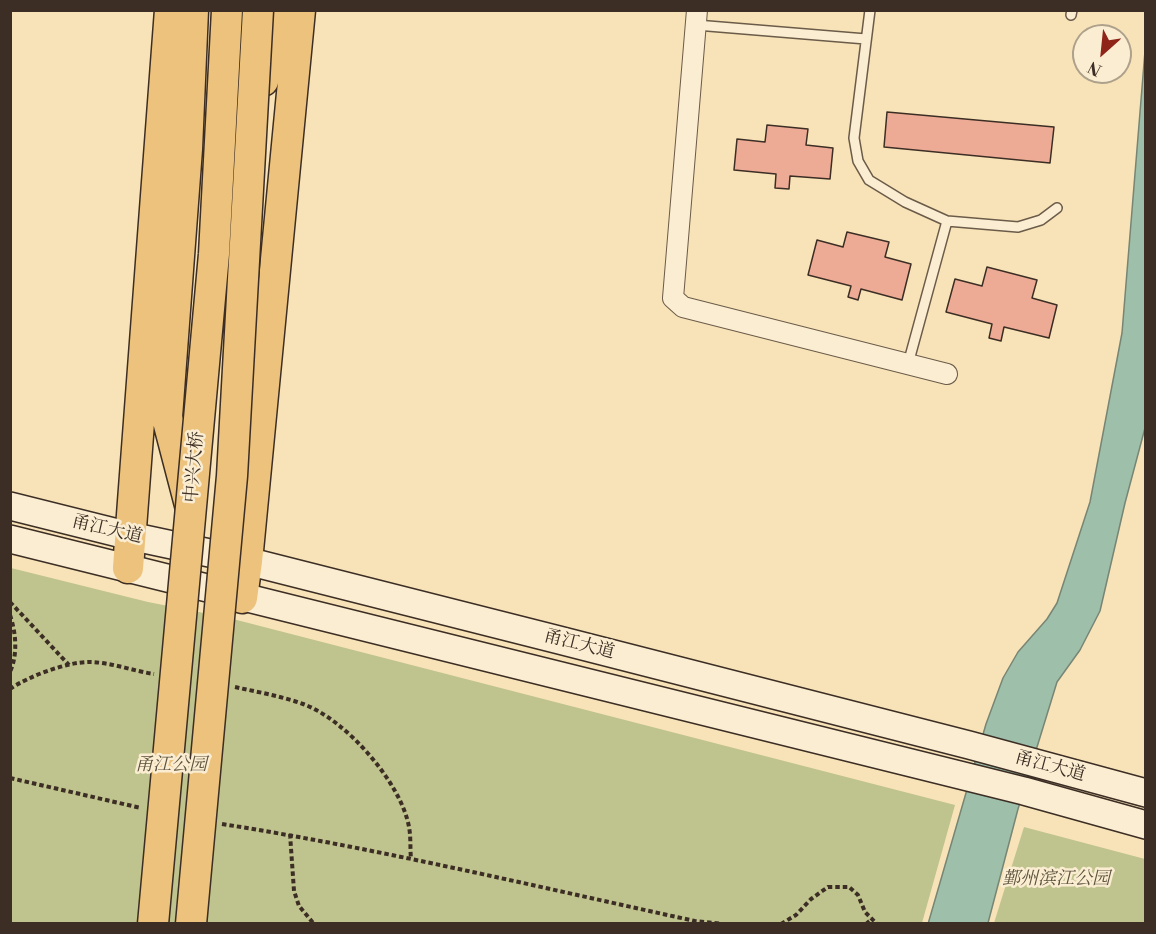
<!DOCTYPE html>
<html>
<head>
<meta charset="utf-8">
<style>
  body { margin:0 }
  #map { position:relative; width:1156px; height:934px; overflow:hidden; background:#f8e3b8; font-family:"Libre Bodoni",serif }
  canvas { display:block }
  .frame { position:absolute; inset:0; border:12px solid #3c2e24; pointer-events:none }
  .north { position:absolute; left:1072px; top:24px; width:60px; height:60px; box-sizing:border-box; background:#faedd1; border:2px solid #aea18c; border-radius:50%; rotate:207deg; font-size:16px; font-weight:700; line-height:24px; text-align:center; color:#3c2e24 }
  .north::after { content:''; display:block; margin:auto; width:21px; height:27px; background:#8f2418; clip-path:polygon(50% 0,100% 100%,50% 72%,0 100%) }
</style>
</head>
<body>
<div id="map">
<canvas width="1156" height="934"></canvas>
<div class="frame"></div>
<div class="north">N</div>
</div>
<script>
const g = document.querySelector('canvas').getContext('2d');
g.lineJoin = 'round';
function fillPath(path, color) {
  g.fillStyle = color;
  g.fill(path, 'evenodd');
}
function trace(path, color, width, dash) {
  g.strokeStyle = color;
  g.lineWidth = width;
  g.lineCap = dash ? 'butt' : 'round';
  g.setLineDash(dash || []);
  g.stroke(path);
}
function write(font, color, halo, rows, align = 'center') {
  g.font = font + ' "Libre Bodoni","Noto Serif SC",serif';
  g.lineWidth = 5;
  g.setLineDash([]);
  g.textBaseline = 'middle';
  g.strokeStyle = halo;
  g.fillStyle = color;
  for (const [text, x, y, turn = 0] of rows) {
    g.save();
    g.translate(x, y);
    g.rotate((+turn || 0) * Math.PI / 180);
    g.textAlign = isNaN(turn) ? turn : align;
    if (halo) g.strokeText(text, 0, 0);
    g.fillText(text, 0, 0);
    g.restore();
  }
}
fillPath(new Path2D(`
  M11,568L148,602L229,618L955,805L922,923L11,924Z
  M1024,827L1145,859V923H994Z`), '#bfc38d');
const water = new Path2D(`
  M1145,51V428L1125,503L1100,611L1080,650L1057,682L1018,809L988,923L928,924L986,724L1003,678L1018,652L1047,619L1057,603L1090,502L1122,333Z`);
fillPath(water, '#9ebfaa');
trace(water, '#778574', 1.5);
const building = new Path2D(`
  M887,112L1054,127L1050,163L884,147Z
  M767,125L808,129L806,145L833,148L830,179L790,176L789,189L775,188L776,174L734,170L737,139L765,142Z
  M847,232L889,242L885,257L911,264L902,300L861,289L858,300L848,297L851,286L808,275L817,240L843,247Z
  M987,267L1037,280L1032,298L1057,305L1049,338L1004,327L1001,341L989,338L992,324L946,312L955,279L982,286Z`);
fillPath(building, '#edab96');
trace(building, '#3c2e24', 1.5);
const lane = new Path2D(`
  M870,10L854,138L858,161L869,180L905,202L947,221L1018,227L1041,220L1057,208
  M1071,15L1072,10
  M696,25L866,39
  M908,364L947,221`);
const street = new Path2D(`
  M697,10L673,298L683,307L947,374`);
const secondary = new Path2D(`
  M10,506L130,536L247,561L559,640L969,745L1146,793
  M10,539L1024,791L1146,825`);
const primary = new Path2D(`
  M263,81L278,10
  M190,505L167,417L187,149L193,10
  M128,568L170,10
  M242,598L247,561L300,10`);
trace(lane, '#6b5b49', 12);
trace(street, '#6b5b49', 22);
trace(secondary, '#3c2e24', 30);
trace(primary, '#3c2e24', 33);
trace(new Path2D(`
  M10,602L69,665
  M10,615C16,633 18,654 10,672
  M235,687C257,692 281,696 303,704C345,719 401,782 409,827C411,837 410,849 411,859
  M10,689C29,676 67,662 89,662C110,662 133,671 154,674
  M10,778L141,808
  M222,824C381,849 538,887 695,921L723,924
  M290,834L294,891L299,906L314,924
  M781,924L796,915L811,899L828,887H849L858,895L865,912L877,924
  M866,924L872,919`), '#3c2e24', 4, [4.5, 3]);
trace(lane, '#faedd1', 9);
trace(street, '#faedd1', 20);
trace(secondary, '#faedd1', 27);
trace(primary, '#ecc27c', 30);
const primaryBridge = new Path2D(`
  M153,924L214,254L227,10
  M191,924L232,476L258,10`);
trace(primaryBridge, '#3c2e24', 33, []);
trace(primaryBridge, '#ecc27c', 30);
write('18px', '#3c2e24', '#faedd1', [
  ["中兴大桥",195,467,-85],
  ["甬江大道",107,530,13],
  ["甬江大道",579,645,14],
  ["甬江大道",1050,767,15]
]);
write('italic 18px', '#5d533e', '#faedd1', [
  ["甬江公园",171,766],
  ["鄞州滨江公园",1056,880]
]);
</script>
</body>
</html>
